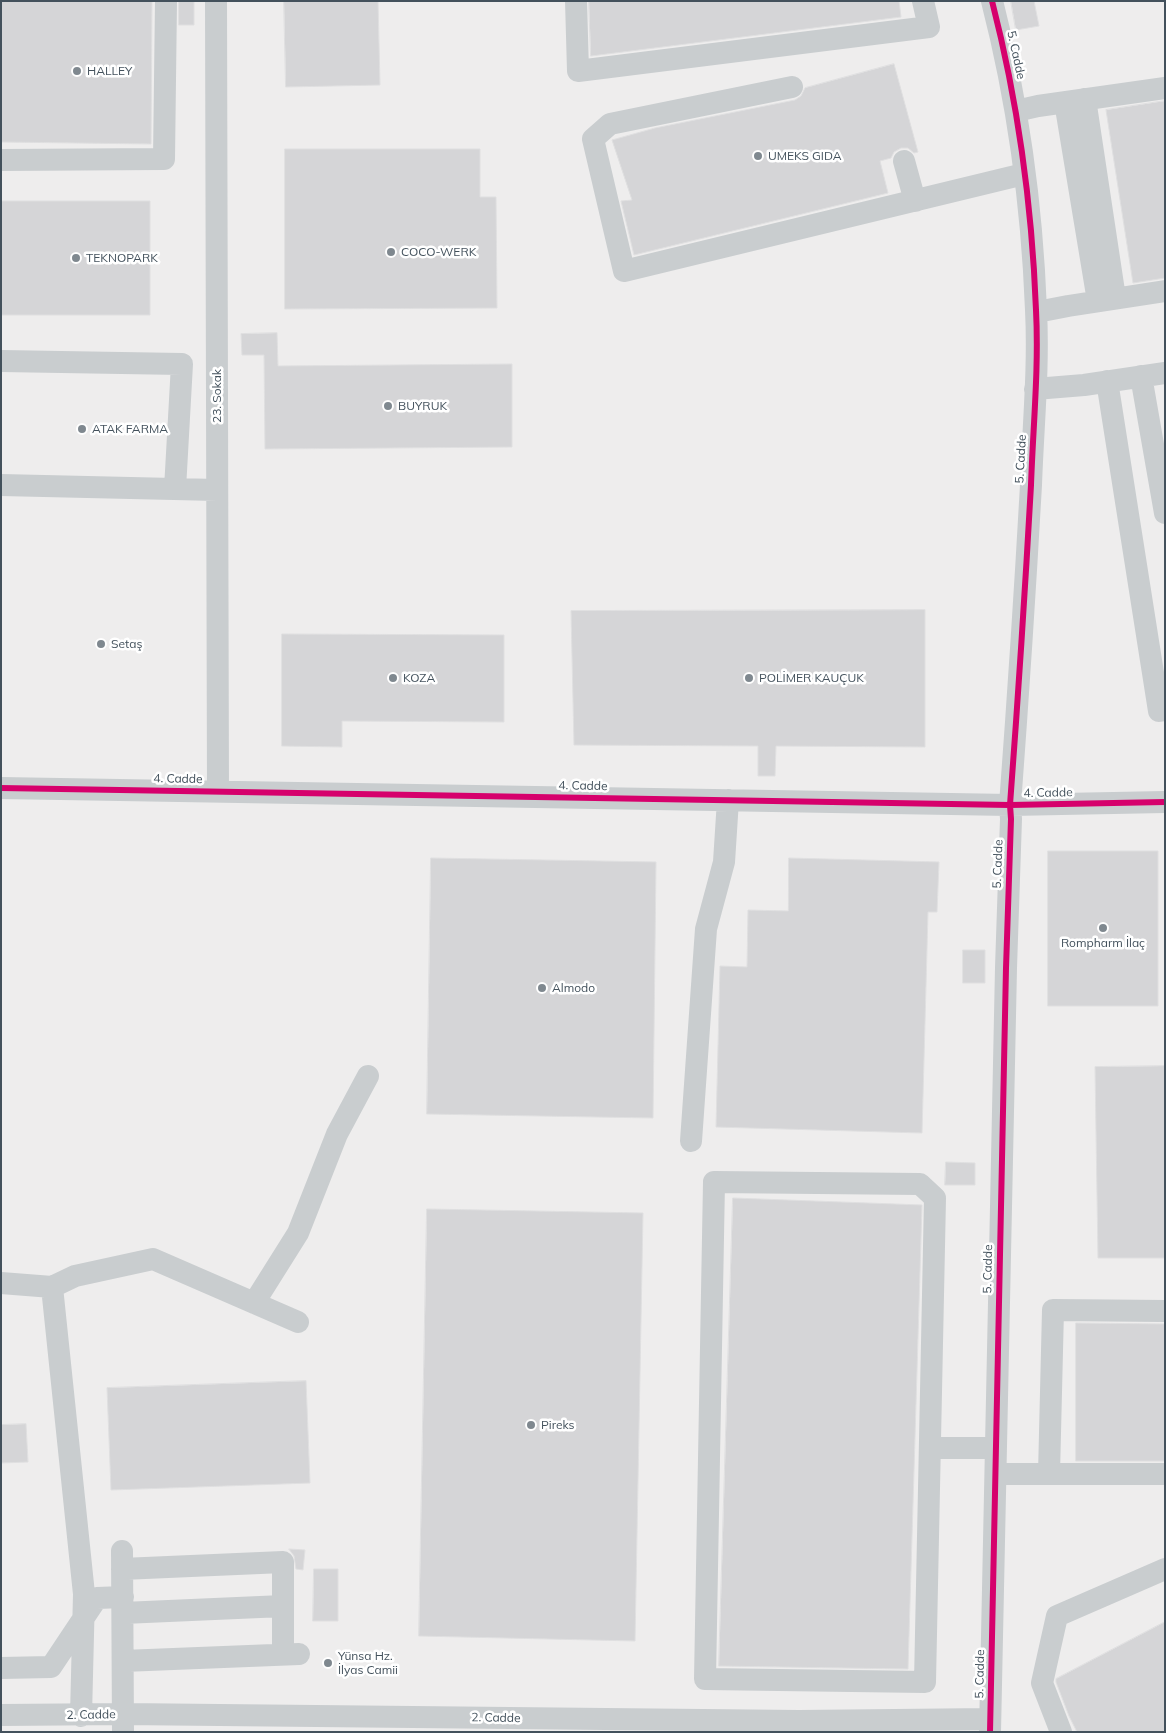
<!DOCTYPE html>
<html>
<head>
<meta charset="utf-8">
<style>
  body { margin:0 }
  #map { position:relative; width:1166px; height:1733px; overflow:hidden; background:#eeeded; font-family:Mulish,sans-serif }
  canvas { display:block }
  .frame { position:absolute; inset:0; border:2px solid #43515c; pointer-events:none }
</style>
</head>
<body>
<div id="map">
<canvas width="1166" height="1733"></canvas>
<div class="frame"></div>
</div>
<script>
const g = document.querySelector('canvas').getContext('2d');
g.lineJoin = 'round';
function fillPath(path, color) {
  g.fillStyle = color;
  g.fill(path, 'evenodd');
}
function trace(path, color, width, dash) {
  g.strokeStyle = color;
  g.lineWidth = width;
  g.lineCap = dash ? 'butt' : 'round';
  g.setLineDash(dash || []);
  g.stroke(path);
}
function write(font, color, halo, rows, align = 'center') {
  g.font = font + ' Mulish,sans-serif';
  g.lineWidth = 5;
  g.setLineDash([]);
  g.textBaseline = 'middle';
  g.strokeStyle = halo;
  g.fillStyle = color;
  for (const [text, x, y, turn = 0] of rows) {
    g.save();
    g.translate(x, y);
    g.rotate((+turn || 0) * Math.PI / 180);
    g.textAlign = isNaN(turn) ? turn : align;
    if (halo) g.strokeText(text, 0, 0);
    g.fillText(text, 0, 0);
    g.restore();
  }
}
const building = new Path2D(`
  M1,1H152L151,144L1,142Z
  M179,1H194V25H179Z
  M284,1H378L380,85L286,87Z
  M589,1H899L901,17L591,56Z
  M1011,1H1034L1039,26L1016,30Z
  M894,64L918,152L914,153L908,148H901L894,152L891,158L880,161L888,193L634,255L621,201L632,200L612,140L655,128L795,100L801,96L805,88Z
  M1165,101V278L1133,283L1106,110Z
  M285,149H480V197H496L497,308L285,309Z
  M1,201H150V315H1Z
  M277,333L278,366L512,364V447L265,449L264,355H242L241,334Z
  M925,610V747L776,746L775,776H758V746L574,745L571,611Z
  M282,634L504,635V722L342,721V747L282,746Z
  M1048,851H1158V1006H1048Z
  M431,858L656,862L653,1118L427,1114Z
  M789,858L939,862L937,912H928L922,1133L716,1127L720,966L747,967L748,910L788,911Z
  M963,950H985V983H963Z
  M1165,1066V1258H1098L1095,1067Z
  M946,1162L975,1163V1185H945Z
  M733,1198L922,1205L908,1669L719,1666Z
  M427,1209L643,1213L635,1641L419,1636Z
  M1076,1323L1165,1324V1461H1076Z
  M306,1381L310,1483L111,1490L107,1388Z
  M26,1424L28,1462L1,1463V1425Z
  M289,1549L305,1550L303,1570L296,1569L294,1556Z
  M314,1569H338V1621H313Z
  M1165,1622V1732H1077L1069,1716L1056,1682V1679Z`);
fillPath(building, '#d5d5d7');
trace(building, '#dfdfe0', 1);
trace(new Path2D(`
  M216,1L218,791
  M576,1L578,71L929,27L923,1
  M792,87L610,124L593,139L624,271L1024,174
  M1085,99L1115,298
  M1065,102L1098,301
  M1016,111L1038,106L1165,88
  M1,160L164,159L166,1
  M904,161L915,201
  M1037,312L1068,306L1165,291
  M1,361L182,364L175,489
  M1141,376L1165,513
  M1107,381L1159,711L1165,710
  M1035,389L1084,385L1165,373
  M1,485L217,490
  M1,788L1010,805L1165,802
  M691,1141L706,929L724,862L728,800
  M714,1182L920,1184L935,1198L925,1682L705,1679Z
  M1,1283L52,1287L84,1594L81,1716
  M52,1287L75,1276L153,1259L298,1322
  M254,1303L298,1233L337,1134L368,1076
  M930,1448H996
  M996,1474H1165
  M1049,1474L1053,1310L1165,1311
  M122,1551L123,1732
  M122,1569L283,1562V1654
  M123,1613L283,1606
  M123,1661L299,1654
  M1,1668L51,1667L97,1598L123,1597
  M1,1715L123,1714L799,1721L990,1719
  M990,1732L1006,968L1011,819L1010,805C1018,698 1025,592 1031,485C1033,427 1039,368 1036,310C1032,206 1018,102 992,1
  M1061,1732L1042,1683L1057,1616L1165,1569`), '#c9cdcf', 22);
trace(new Path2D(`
  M1,788L1010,805L1165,802
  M990,1732L1006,968L1011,819L1010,805C1018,698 1025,592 1031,485C1033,427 1039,368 1036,310C1032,206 1018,102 992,1`), '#d6006c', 6);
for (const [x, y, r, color] of [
  [77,71,5,"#7f888f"],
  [758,156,5,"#7f888f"],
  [391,252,5,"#7f888f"],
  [76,258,5,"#7f888f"],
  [388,406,5,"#7f888f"],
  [82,429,5,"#7f888f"],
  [101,644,5,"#7f888f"],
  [393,678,5,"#7f888f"],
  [749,678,5,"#7f888f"],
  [1103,928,5,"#7f888f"],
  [542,988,5,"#7f888f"],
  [531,1425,5,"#7f888f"],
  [328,1663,5,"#7f888f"]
]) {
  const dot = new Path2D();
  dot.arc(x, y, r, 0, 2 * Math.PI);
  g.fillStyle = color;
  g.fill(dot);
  trace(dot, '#fff', 2);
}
write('12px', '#43515c', '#fff', [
  ["5. Cadde",1016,55,78],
  ["23. Sokak",217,396,-90],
  ["5. Cadde",1021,459,-87],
  ["4. Cadde",178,779,1],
  ["4. Cadde",583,786,1],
  ["4. Cadde",1048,793,-1],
  ["5. Cadde",998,864,-88],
  ["5. Cadde",988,1269,-89],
  ["5. Cadde",980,1674,-89],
  ["2. Cadde",91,1715,-1],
  ["2. Cadde",496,1718,1]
]);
write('12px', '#43515c', '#fff', [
  ["HALLEY",87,71],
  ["UMEKS GIDA",768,156],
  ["COCO-WERK",401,252],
  ["TEKNOPARK",86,258],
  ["BUYRUK",398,406],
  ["ATAK FARMA",92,429],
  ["Setaş",111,644],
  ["KOZA",403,678],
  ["POLİMER KAUÇUK",759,678],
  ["Rompharm İlaç",1103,943,"center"],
  ["Almodo",552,988],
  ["Pireks",541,1425],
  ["Yünsa Hz.",338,1656],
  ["İlyas Camii",338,1670]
], 'left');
</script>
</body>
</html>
